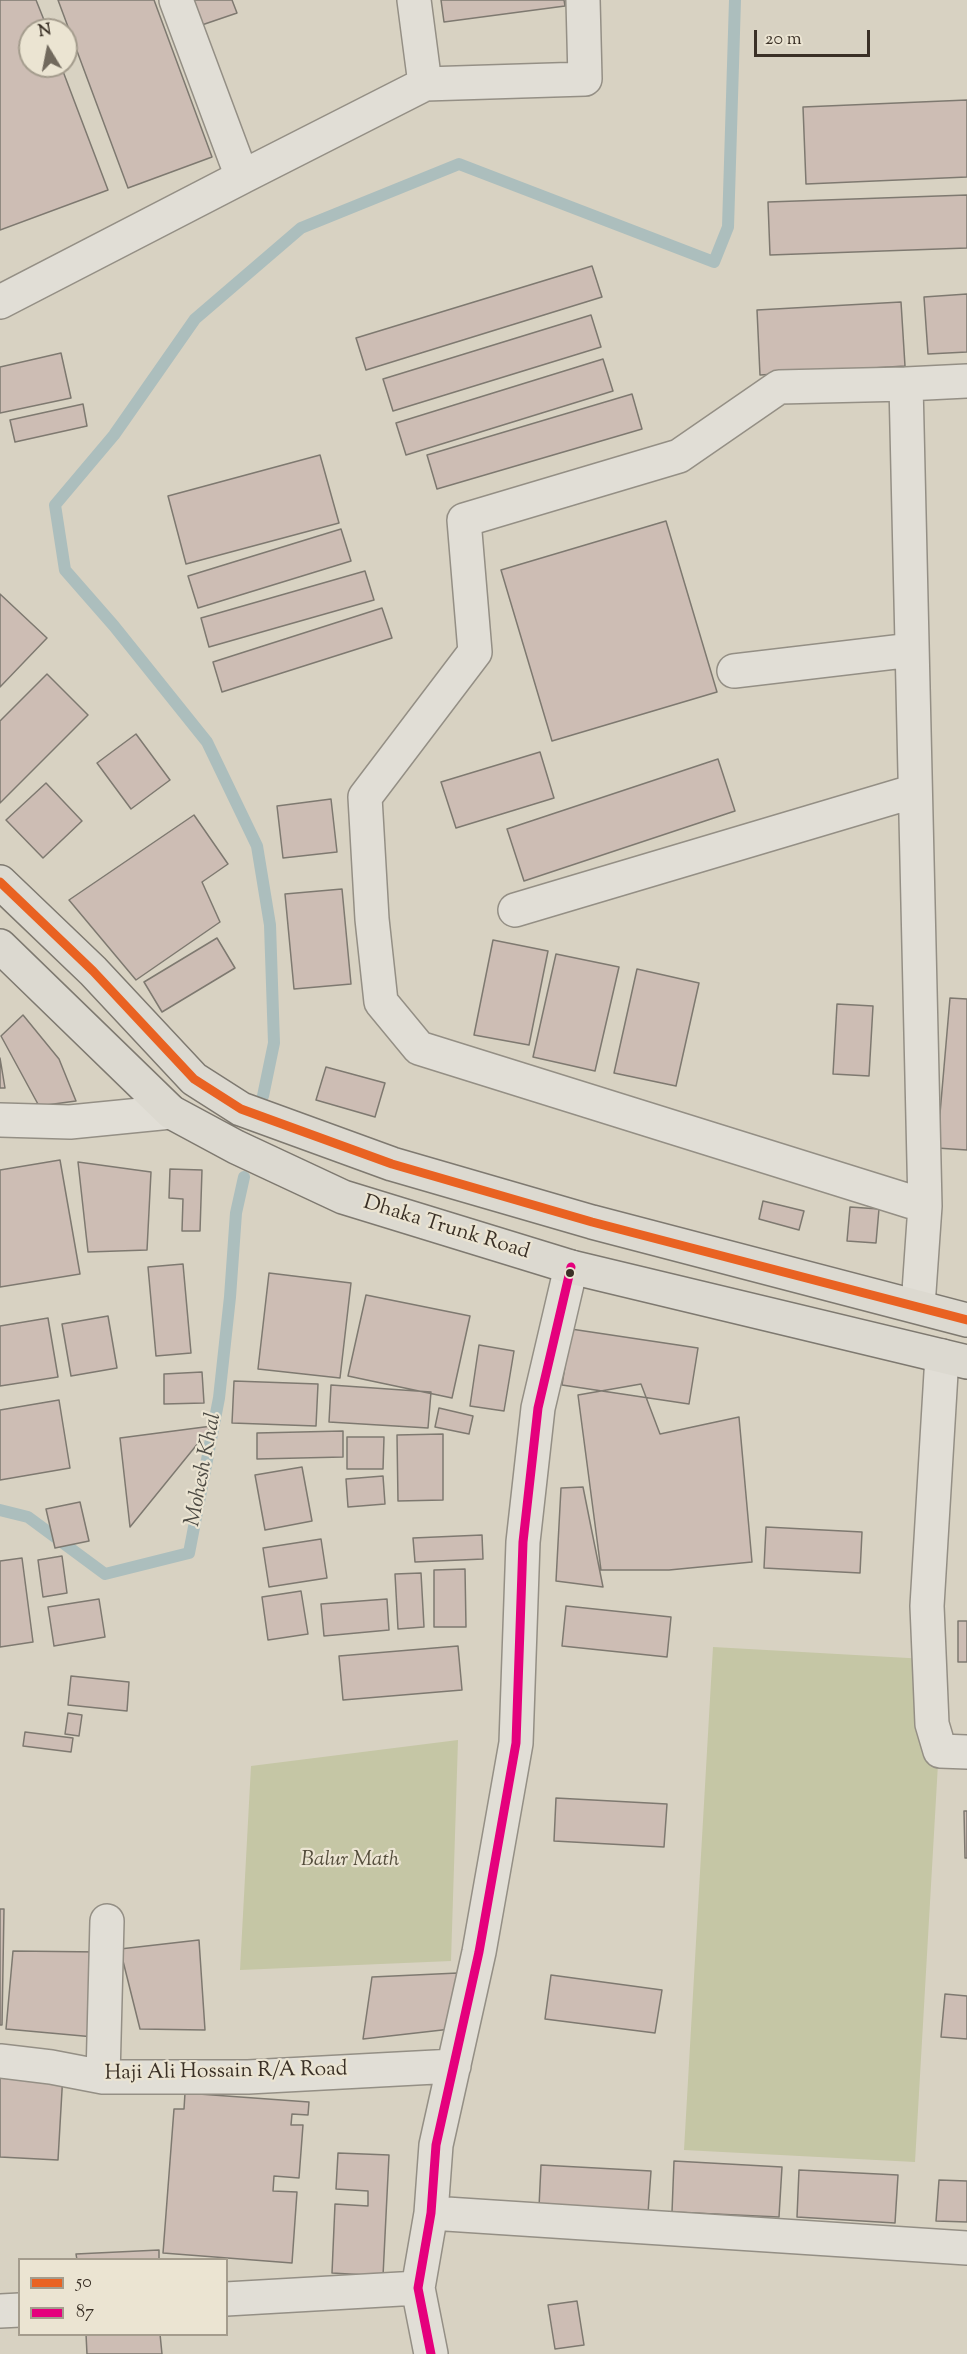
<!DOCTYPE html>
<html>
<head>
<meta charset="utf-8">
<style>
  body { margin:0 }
  #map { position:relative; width:967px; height:2354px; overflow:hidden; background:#d8d2c2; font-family:"Sorts Mill Goudy",serif }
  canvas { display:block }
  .legend { position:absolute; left:18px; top:2258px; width:210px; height:78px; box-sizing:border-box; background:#ebe4d2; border:2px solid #a49c8d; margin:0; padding:8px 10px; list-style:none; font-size:18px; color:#3a3026 }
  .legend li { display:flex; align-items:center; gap:12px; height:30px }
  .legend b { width:30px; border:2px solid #a49c8d }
  .north { position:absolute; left:18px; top:18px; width:60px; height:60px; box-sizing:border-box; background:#ebe4d2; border:2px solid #a49c8d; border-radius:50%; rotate:350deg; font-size:16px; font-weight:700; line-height:24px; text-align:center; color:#3a3026 }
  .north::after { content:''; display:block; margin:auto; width:21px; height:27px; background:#71695d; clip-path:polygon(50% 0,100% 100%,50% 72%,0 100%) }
  .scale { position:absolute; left:754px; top:30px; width:116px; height:27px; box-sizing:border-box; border:3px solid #3a3026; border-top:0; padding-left:8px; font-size:18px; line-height:21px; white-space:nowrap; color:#3a3026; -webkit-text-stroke:4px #ebe4d2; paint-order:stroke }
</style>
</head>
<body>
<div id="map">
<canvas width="967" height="2354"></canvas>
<ul class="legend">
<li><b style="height:8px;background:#e96222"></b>50</li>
<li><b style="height:8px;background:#e5007d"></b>87</li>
</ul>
<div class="north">N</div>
<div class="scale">20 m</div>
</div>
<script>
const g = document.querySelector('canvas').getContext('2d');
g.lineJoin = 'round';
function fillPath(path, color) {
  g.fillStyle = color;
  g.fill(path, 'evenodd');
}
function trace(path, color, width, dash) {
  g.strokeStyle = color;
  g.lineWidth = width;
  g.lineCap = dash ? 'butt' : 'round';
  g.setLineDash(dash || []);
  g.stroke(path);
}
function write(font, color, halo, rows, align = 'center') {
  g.font = font + ' "Sorts Mill Goudy",serif';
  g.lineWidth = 4.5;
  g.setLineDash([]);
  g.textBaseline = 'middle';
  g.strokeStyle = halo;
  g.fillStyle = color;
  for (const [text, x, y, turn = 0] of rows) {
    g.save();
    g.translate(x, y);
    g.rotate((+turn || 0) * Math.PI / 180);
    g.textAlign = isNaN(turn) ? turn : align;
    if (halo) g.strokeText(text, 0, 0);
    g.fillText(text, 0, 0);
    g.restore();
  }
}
fillPath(new Path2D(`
  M713,1647L944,1660L915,2162L684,2150Z
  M458,1740L451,1961L240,1970L251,1766Z`), '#c5c6a5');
trace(new Path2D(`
  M263,1096L274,1043L270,925L257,846L207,742L114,626L65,570L55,505L114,435L195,319L301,228L459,164L714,262L728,227L735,0
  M0,1510L28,1517L105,1574L189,1553L219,1398L230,1297L236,1213L244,1177`), '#acbebd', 12);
const building = new Path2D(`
  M0,0H36L48,30H30V66H61L108,190L0,230Z
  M58,0H154L212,157L128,188Z
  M184,0H232L237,13L193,28Z
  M441,0H564L565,6L444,22Z
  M967,100V177L806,184L803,107Z
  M967,195V248L770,255L768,202Z
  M592,266L602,297L366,370L356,338Z
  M967,294V352L928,354L924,297Z
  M901,302L905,366L760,375L757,310Z
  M591,315L601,347L393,411L383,379Z
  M61,353L71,398L0,413V367Z
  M603,359L613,391L406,455L396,423Z
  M632,394L642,429L437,489L427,455Z
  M83,404L87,426L15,442L10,420Z
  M320,455L339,523L186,564L168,496Z
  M666,521L717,692L552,741L501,570Z
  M341,529L351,561L198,608L188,576Z
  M365,571L374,600L209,647L201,618Z
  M0,594L47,638L0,687Z
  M382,608L392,638L222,692L213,662Z
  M47,674L88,715L0,803V721Z
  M136,734L170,780L131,809L97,763Z
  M540,752L554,798L456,828L441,782Z
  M718,759L735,811L524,881L507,829Z
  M46,783L82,821L43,858L6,820Z
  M331,799L337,852L283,858L277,806Z
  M194,815L228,864L202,882L220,922L136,980L69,900Z
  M342,889L351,984L294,989L285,894Z
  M217,938L235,968L162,1012L144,982Z
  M493,940L548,951L529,1045L474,1035Z
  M556,954L619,967L595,1071L533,1057Z
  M637,969L699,983L676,1086L614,1073Z
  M950,998L967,999V1150L937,1148Z
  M837,1004L873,1006L869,1076L833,1074Z
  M23,1015L59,1059L76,1101L39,1106L1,1036Z
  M0,1058L5,1088H0Z
  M326,1067L385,1083L375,1117L316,1100Z
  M60,1160L80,1274L0,1287V1170Z
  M78,1162L151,1172L147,1250L88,1252Z
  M170,1169L202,1170L200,1231H182L183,1199L169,1198Z
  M763,1201L804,1211L799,1230L759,1219Z
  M850,1207L879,1209L876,1243L847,1241Z
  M183,1264L191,1353L156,1356L148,1267Z
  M269,1273L351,1283L340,1378L258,1369Z
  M366,1295L470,1316L452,1398L348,1376Z
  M108,1316L117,1368L71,1376L62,1324Z
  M48,1318L58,1377L0,1386V1326Z
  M571,1329L698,1348L689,1404L562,1385Z
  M479,1345L514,1351L504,1411L470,1406Z
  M202,1372L204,1403L164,1404V1374Z
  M234,1381L318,1384L316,1426L232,1423Z
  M641,1384L660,1434L739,1417L752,1562L669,1570H601L578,1395Z
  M331,1385L431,1392L428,1428L329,1422Z
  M59,1400L70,1468L0,1480V1410Z
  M439,1408L473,1416L469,1434L435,1427Z
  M212,1426L130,1527L120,1438Z
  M343,1431V1457L257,1459V1433Z
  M443,1434V1500L398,1501L397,1435Z
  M347,1437H384L383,1469H347Z
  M302,1467L312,1521L265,1530L255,1475Z
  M383,1476L385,1504L348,1507L346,1479Z
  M583,1487L603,1587L556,1581L561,1488Z
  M80,1502L89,1541L55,1548L46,1509Z
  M766,1527L862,1532L860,1573L764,1568Z
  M482,1535L483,1559L415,1562L413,1538Z
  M321,1539L327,1578L269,1587L263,1548Z
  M62,1556L67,1593L43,1597L38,1560Z
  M22,1558L33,1642L0,1647V1561Z
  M465,1569L466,1627H434V1570Z
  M421,1573L424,1627L398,1629L395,1574Z
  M301,1591L308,1634L268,1640L262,1597Z
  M99,1599L105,1637L54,1646L48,1607Z
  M387,1599L389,1630L324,1636L321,1604Z
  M566,1606L671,1617L667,1657L562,1646Z
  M958,1621H967V1662H958Z
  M458,1646L462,1690L343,1700L339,1656Z
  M71,1676L129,1682L127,1711L68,1705Z
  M68,1713L82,1715L79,1736L65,1734Z
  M25,1732L73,1738L71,1752L23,1746Z
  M556,1798L667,1804L664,1847L554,1841Z
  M964,1811H967V1858H965Z
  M0,1909H4L2,2025H0Z
  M199,1940L205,2030L140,2029L120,1949Z
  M13,1951L100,1952L94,2037L6,2029Z
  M458,1973L451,2029L363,2039L372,1977Z
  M551,1975L662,1990L655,2033L545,2019Z
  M945,1994L967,1996V2039L941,2037Z
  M0,2068L63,2073L58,2160L0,2157Z
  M185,2093L309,2102L308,2115L292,2114L291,2125H303L299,2178L274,2176L273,2191L297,2192L292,2263L163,2253L174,2109H184Z
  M338,2153L389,2155L383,2276L332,2273L335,2204L368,2206V2191L336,2189Z
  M674,2161L782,2167L779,2217L672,2212Z
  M541,2165L651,2171L648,2213L539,2207Z
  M799,2170L898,2175L895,2223L797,2217Z
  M939,2180L967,2181V2222L936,2221Z
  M159,2250V2260H77L76,2254Z
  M577,2301L584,2345L555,2349L548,2305Z
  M86,2334H160L162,2354H87Z`);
fillPath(building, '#cdbdb4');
trace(building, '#7e7970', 1.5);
const minor = new Path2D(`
  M425,84L585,79L583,0
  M242,177L425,84L414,0
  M0,302L242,177L176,0
  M906,384L779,387L679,456L464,520L475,652L365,797L372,919L381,1002L419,1048L925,1206L906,384L967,381
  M734,671L912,650
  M515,910L915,791
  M0,1120L70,1122L171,1112
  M918,1306L925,1206
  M942,1356L927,1606L932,1724L940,1751L967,1752
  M0,2061L51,2067L103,2077H248L454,2066
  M103,2077L107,1921
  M431,2213L967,2248
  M226,2299L418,2288
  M0,2311L20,2310
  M431,2354L418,2288L431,2213L436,2145L479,1952L516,1743L523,1542L538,1408L571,1267`);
const major = new Path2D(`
  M0,882L93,971L194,1079L241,1109L392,1164L592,1222L967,1320
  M0,946L171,1112L236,1147L343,1197L571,1267L967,1362`);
trace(minor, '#948f85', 36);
trace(major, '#7e7970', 36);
trace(minor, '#e1ded6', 33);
trace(major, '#dcd9d0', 33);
trace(new Path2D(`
  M0,882L93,971L194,1079L241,1109L392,1164L592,1222L967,1320`), '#e96222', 9);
trace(new Path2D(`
  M431,2354L418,2288L431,2213L436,2145L479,1952L516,1743L523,1542L538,1408L571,1267`), '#e5007d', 9);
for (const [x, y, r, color] of [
  [570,1273,5,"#3a3026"]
]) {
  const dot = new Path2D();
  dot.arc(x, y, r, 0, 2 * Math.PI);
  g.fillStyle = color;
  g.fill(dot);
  trace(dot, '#ebe4d2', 2);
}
write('21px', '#3a3026', '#ebe4d2', [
  ["Dhaka Trunk Road",446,1229,17],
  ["Haji Ali Hossain R/A Road",226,2073,-1]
]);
write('italic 21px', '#534c3b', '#ebe4d2', [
  ["Balur Math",350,1861]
]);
write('italic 22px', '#4d4b44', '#ebe4d2', [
  ["Mohesh Khal",205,1470,-79]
]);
</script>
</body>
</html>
